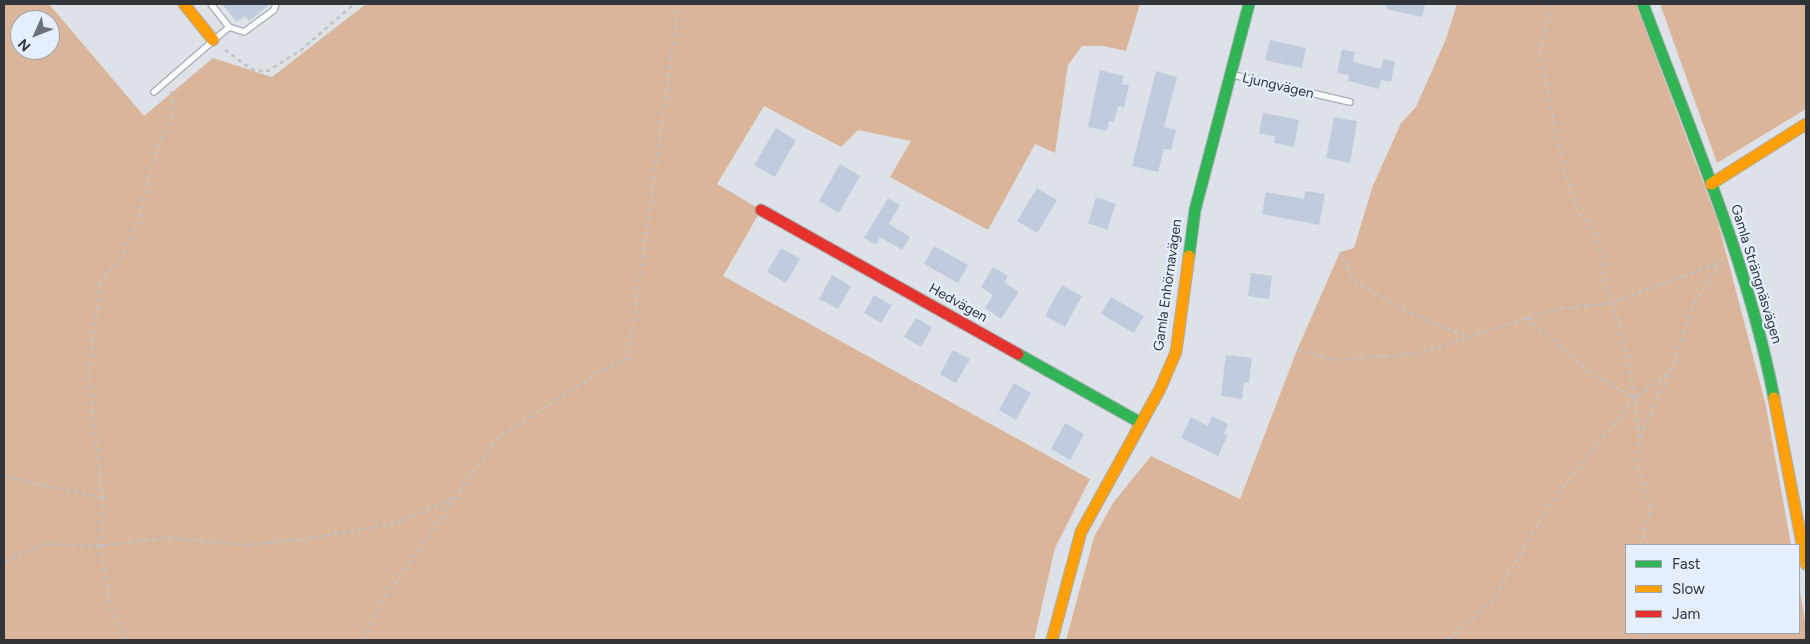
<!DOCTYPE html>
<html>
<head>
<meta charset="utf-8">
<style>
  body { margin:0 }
  #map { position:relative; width:1810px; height:644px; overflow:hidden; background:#dde2e9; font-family:Figtree,sans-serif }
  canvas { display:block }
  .frame { position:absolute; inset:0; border:5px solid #313439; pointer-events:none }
  .legend { position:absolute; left:1625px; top:544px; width:175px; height:90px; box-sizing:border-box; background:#e5eefc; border:1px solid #9da4ae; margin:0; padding:6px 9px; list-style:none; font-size:15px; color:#313439 }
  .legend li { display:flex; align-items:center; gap:10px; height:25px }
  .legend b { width:25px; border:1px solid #9da4ae }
  .north { position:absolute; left:10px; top:10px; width:50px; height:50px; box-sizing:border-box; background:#e5eefc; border:1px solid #9da4ae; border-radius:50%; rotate:226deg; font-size:14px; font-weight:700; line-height:20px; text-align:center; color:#313439 }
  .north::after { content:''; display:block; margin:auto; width:18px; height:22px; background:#6d7177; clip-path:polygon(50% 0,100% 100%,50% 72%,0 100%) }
</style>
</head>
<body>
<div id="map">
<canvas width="1810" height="644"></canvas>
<div class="frame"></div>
<ul class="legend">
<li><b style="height:6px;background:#30b455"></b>Fast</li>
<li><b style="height:6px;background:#ff9f0a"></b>Slow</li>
<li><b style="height:6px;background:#e5322d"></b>Jam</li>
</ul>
<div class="north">N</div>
</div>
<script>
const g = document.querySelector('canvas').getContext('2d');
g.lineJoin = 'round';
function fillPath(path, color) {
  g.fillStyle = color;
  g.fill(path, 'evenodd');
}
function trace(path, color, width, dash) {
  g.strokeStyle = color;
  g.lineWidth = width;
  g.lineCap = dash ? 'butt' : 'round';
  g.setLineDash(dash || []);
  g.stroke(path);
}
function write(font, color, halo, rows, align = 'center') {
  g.font = font + ' Figtree,sans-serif';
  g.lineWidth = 4.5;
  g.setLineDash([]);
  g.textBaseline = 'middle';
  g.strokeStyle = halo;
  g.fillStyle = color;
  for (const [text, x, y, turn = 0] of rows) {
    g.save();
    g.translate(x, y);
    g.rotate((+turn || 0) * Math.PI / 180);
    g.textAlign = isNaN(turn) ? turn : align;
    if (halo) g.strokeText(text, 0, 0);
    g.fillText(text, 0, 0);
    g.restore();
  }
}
fillPath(new Path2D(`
  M4,4H49L144,116L213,58L272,77L366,4H1140L1126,51L1103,46H1082L1068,65L1055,153L1035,144L988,230L890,177L911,141L858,130L841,147L764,106L717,184L761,210L723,276L1090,479L1055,548L1034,640H4ZM20,20H50V50H20Z
  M1457,4H1636L1718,222L1766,406L1791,545H1626V633H1799V585L1806,627V640H1066L1094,537L1113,503L1151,456L1240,499L1297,350L1340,252L1354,248L1372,188L1401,123L1416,107L1446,39Z
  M1660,4H1806V109L1717,163Z`), '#dbb59a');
fillPath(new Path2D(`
  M222,4H270L249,21L245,16L237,22Z
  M1387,4H1425L1422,17L1386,9Z
  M1270,40L1306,48L1302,68L1265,60Z
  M1342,49L1355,52L1353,62L1381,69L1383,59L1395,61L1391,82L1381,80L1379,89L1348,81L1349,75L1337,73Z
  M1100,70L1124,76L1122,84L1129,85L1124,108L1118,106L1114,122L1109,121L1107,131L1088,127Z
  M1156,71L1177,77L1164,127L1176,130L1171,150L1164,149L1158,172L1132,166Z
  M1263,113L1299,120L1294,147L1274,143L1275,136L1259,134Z
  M1334,117L1357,121L1350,163L1326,158Z
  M776,128L796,140L775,177L754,165Z
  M840,164L860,176L839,213L819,201Z
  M1037,188L1057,200L1037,233L1017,221Z
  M1305,191L1325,194L1319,225L1262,214L1266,192L1304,199Z
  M1096,197L1116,204L1107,230L1088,223Z
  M888,198L900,205L889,224L910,237L902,250L880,237L876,245L864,238Z
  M934,246L968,265L958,283L924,264Z
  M781,248L800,259L786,283L767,272Z
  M993,267L1008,276L1004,282L1019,292L1001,319L985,308L993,295L981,287Z
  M1251,273L1272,276L1269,299L1248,296Z
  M832,275L851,286L838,309L819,299Z
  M1062,285L1082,296L1065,327L1045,316Z
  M874,295L892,305L881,323L864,313Z
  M1111,297L1144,316L1134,333L1101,314Z
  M916,318L932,327L921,347L904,337Z
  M953,350L970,359L956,383L940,374Z
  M1226,355L1252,358L1249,383L1244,382L1242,399L1221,396Z
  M1014,383L1031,393L1016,420L999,410Z
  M1212,416L1228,424L1224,434L1228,435L1218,456L1181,438L1191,417L1208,426Z
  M1065,423L1084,434L1070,460L1051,449Z`), '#c0ccdd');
const lane = new Path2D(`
  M211,4L229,27L244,32L274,10L276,4
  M1233,75L1350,102
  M154,92L229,27`);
const fast = new Path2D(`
  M1643,4C1691,133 1748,262 1774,398
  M1189,256L1195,210L1249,4
  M1018,354L1141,423`);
const slow = new Path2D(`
  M184,4L213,40
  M1711,184L1806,124
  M1774,398L1806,564
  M1052,640L1081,532L1160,389L1176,352L1189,256`);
const jam = new Path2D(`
  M761,210L1018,354`);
trace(lane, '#a9adb3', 8);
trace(fast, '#a9adb3', 13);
trace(slow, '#a9adb3', 13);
trace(jam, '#a9adb3', 13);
trace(new Path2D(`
  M1548,4L1550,11L1540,54L1563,164L1578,211L1593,230L1603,256L1602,273L1623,338L1635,398L1640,439L1638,467L1651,508L1641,545
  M225,50L251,69L266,72L301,50L354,4
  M1340,252L1355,282L1420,318L1469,337L1556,309L1612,303L1719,263
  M1527,318L1597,378L1634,397
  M1297,350L1333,360L1415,354L1468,338
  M1640,437L1670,372L1695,302L1719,263
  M4,476L103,498
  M4,562L44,544L97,546L167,538L246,545L304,539L398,523L453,498
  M1645,633L1651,640
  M126,640L111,607L101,551L103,498L88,373L101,282L120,259L137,224L157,148L171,120L174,106L171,91
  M364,640L383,599L497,439L601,371L628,358L679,4
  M1448,640L1493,600L1552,501L1635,398L1670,372`), '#c0c2c4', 2.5, [4, 4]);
trace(lane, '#fafbfc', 5.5);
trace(fast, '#30b455', 11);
trace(slow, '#ff9f0a', 11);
trace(jam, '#e5322d', 11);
write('14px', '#313439', '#e5eefc', [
  ["Ljungvägen",1278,86,13],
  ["Gamla Strängnäsvägen",1756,274,73],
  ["Gamla Enhörnavägen",1168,285,-82],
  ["Hedvägen",958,303,29]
]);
</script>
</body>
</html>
